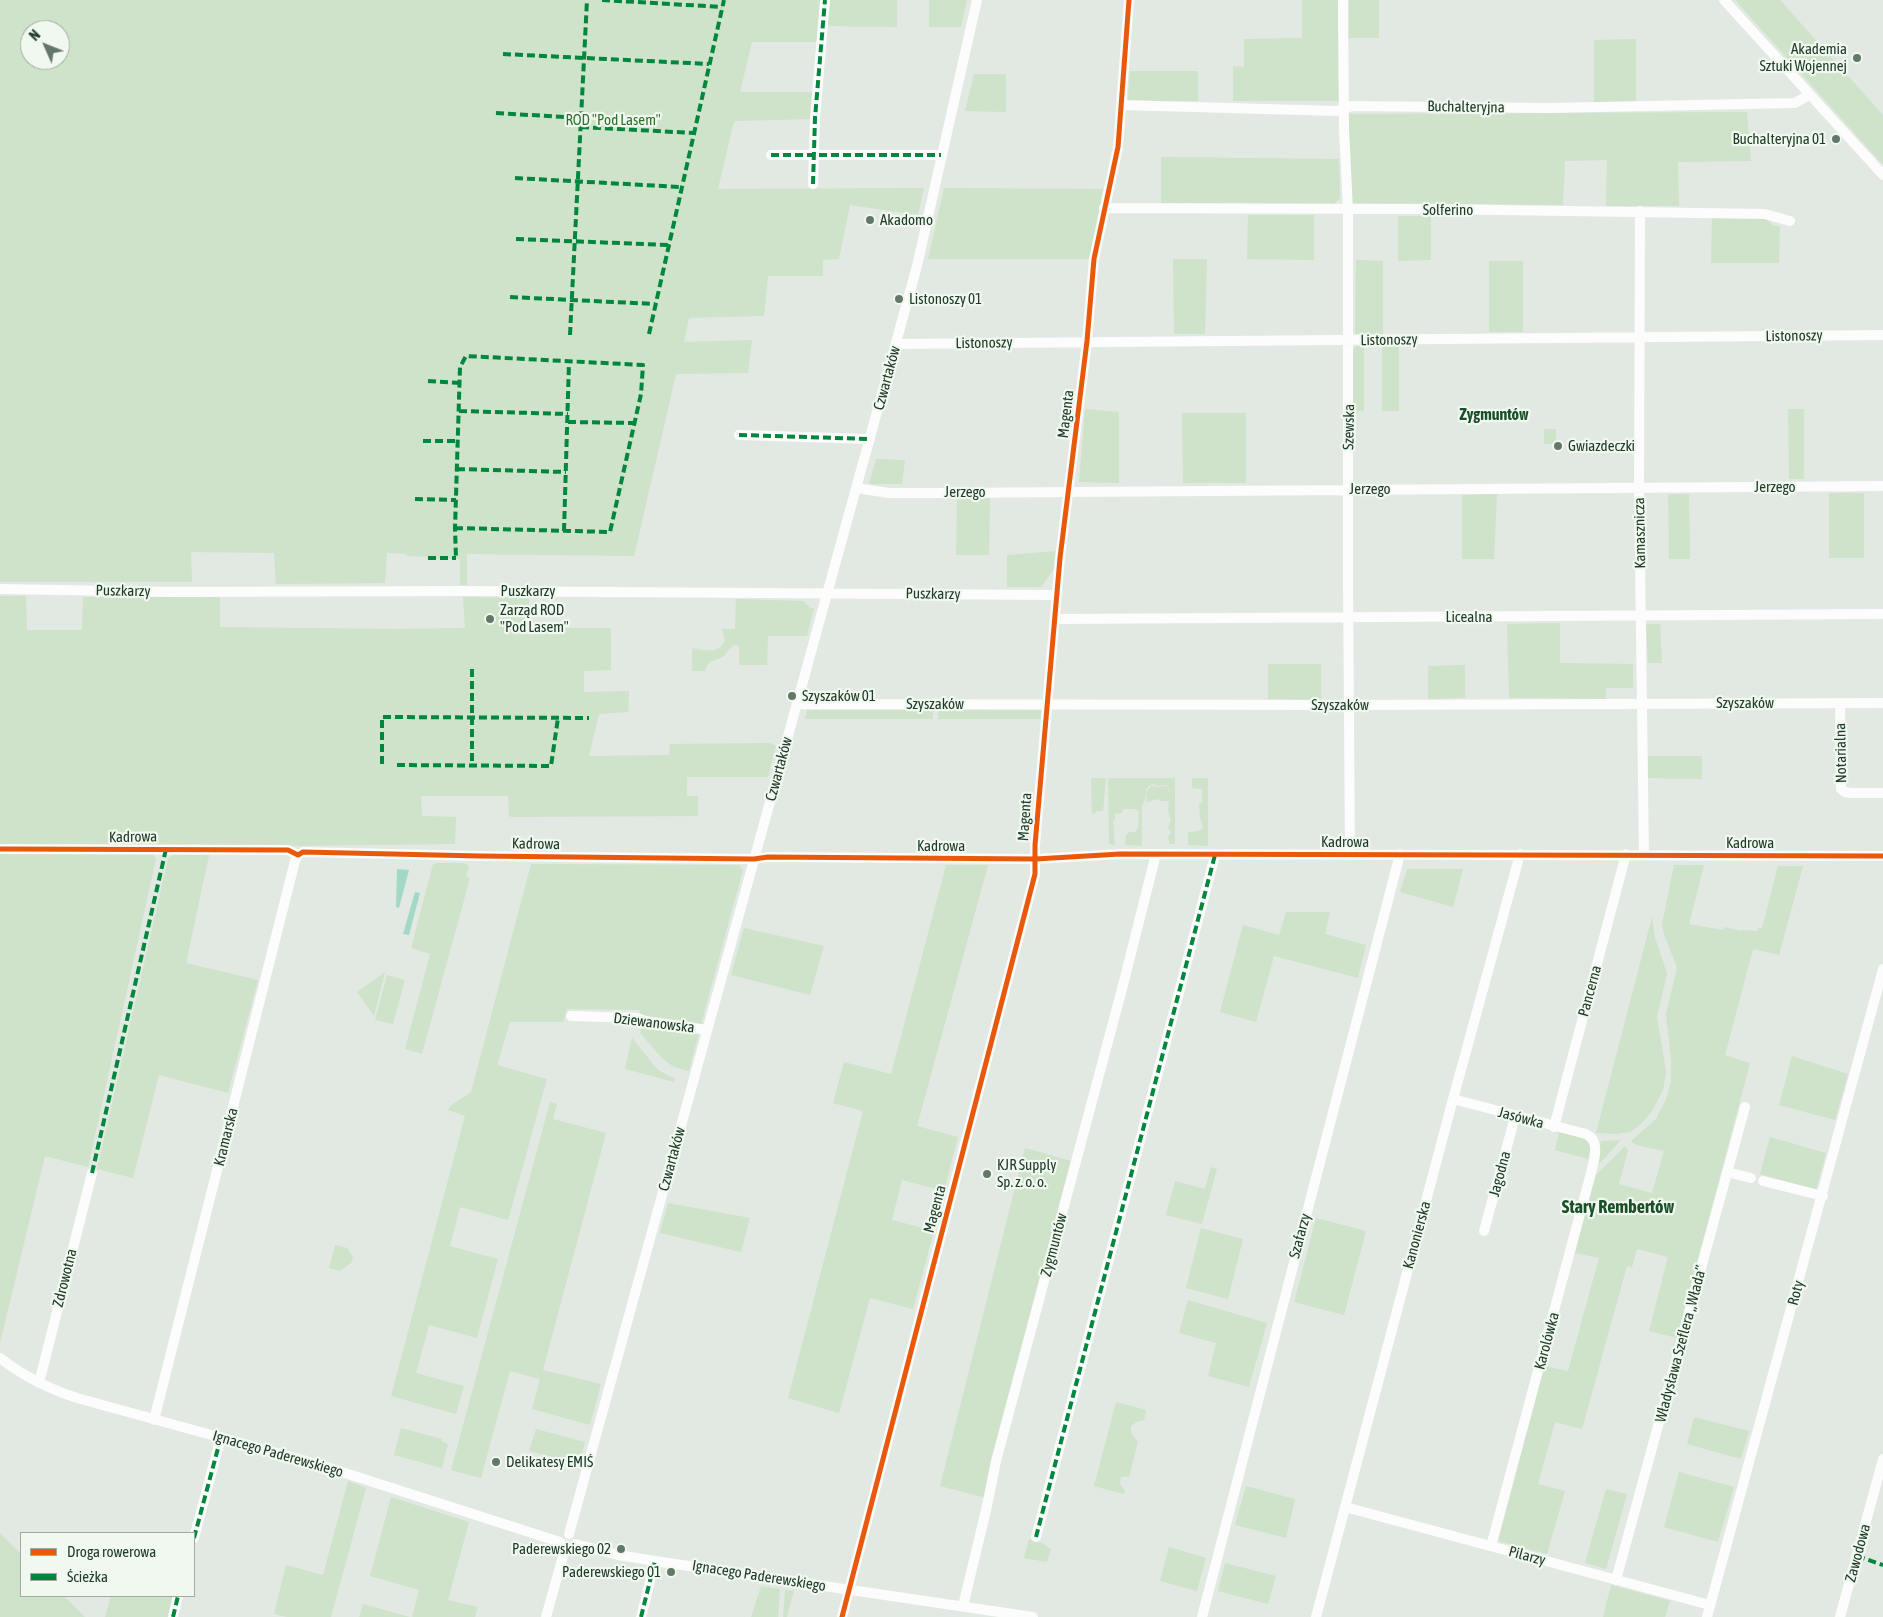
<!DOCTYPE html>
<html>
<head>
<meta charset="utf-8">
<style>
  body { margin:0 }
  #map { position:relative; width:1883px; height:1617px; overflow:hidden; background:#e2e8e2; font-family:"Asap Condensed",sans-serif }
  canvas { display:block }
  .legend { position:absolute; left:20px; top:1532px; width:175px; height:65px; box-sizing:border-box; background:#f0f8f0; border:1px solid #9dada0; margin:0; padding:6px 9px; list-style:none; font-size:15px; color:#203c27 }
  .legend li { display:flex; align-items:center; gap:10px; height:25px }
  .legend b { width:25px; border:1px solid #9dada0 }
  .north { position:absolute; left:20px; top:20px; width:50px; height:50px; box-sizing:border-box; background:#f0f8f0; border:1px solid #9dada0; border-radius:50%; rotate:314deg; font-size:14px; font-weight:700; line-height:20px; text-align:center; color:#203c27 }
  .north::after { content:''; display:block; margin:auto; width:18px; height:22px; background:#647868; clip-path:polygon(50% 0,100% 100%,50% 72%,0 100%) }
</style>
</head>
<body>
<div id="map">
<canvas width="1883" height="1617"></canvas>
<ul class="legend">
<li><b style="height:6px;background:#e8590c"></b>Droga rowerowa</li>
<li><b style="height:6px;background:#00873e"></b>Ścieżka</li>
</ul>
<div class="north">N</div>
</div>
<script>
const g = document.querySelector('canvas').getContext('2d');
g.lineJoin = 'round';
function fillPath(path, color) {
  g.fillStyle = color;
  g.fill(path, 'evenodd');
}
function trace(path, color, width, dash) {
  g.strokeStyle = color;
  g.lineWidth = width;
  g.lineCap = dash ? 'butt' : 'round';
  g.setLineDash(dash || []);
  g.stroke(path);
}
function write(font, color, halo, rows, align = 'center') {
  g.font = font + ' "Asap Condensed",sans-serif';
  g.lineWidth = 4.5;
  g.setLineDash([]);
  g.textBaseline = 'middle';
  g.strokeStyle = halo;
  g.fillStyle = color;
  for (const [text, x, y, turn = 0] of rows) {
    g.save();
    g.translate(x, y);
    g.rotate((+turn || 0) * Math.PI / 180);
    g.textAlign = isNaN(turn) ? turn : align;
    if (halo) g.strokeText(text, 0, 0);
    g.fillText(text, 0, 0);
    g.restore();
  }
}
fillPath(new Path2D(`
  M0,0H822L818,42H752L740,92H815L812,119L734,121L718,189L924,188L918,215L850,205L839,259L823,260V276H768L764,316L689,318L684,342L752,340L748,373L676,374L634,556L467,554V585H460V559H427V557L407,556V554L387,553L385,583L276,584L274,553L191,552L192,582H0ZM30,30H60V60H30Z
  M828,0H897V27L826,26Z
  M929,0H967L961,27H929Z
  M1302,0H1338L1339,101H1233V66L1244,67V39L1302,38Z
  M1349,0H1379V38H1348Z
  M1735,0H1780L1883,115V165Z
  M1636,39V102H1594V40Z
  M1130,71H1198V101L1129,102L1128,99Z
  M974,74H1006V112L965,111Z
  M1747,112L1751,161L1678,162L1679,206H1606L1607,160L1565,161L1563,205L1352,203L1348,114Z
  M1161,157L1339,159L1340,198L1334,204L1161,203Z
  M944,188L1103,189L1091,259H928Z
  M1248,215H1314V260L1247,259Z
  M1398,216H1431V260L1398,261Z
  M1712,218H1766L1773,226H1780L1779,263H1711Z
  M1173,259H1207L1205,334H1174Z
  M1356,260L1383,261V334H1355Z
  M1489,261H1523V332H1489Z
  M1356,346H1364V411L1353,412V350Z
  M1382,346H1399V411H1382Z
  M1085,409L1119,412V483L1079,482Z
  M1788,409H1804V479H1789Z
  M1182,413H1246V483H1183Z
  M1544,429H1556V444H1544Z
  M876,459L905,460L902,484H869Z
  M1829,493H1864V558H1829Z
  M1497,494L1494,559H1462V495Z
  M1668,494H1689L1690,559H1669Z
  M957,498H990L989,555H956Z
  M1056,551L1054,569L1041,587H1007V555Z
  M0,596H26L27,630H82L83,597H220V627L395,629L465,628L463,597L529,598V628H611V670L584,671V692L629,691L628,712L599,714L589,756L669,755L670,744L770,743L776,746L768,777H687V796H698V816L512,817L509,816L508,796H421L422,816L456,817L455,844L291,846L0,845Z
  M736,599L803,601L810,608H814L807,636H768L767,665H739V646L734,645C729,648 728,651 725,655C717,662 709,657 705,671H692V648C704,651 719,654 725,641L722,629H735Z
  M1560,623V663L1633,664V688H1606V699L1509,698L1507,624Z
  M1646,624H1660L1662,663H1648Z
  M1268,664H1321V700L1268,699Z
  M1465,665V698L1428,699V666Z
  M807,710H933V719H805Z
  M938,710H1042L1041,719H938Z
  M1648,756H1702V779L1648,778Z
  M1091,778H1106L1103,811H1096L1095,814H1092Z
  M1108,778H1175V844H1170L1168,837L1171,833L1168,828L1171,820L1168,810L1170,791L1166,785L1157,786L1153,784C1141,788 1149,799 1142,805V846L1125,845L1126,835L1129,832H1135L1138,828L1139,812L1136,809H1123L1122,813L1115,814V821H1113L1115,845L1109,844Z
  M1192,778H1208V846L1188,845V832L1199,831L1203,827L1200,817L1199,803H1202V789L1192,788Z
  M1151,786L1158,787L1163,786L1167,787L1170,793L1169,801H1161L1158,799L1147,802L1146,792Z
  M0,851L151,852L156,859L88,1167L45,1156L0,1343Z
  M210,851L186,963L258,980L228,1093L159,1075L133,1178L97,1169L168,859L175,852Z
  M438,863H464L469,866L466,877L470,878L422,1054L405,1049L430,954L411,948L433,864Z
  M531,864L739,865L743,870L701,1024L639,1016L640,1010L567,1009L563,1022H510L497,1065L547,1079L508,1220L460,1207L450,1246L498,1259L477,1338L429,1325L416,1373L464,1386L456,1414L391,1396L465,1116L448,1110L450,1106L471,1092Z
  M946,865H988L917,1126L958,1137L944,1191L902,1180L892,1220L934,1231L913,1309L870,1298L839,1413L788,1398L863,1111L833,1103L844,1062L891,1074Z
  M1674,865H1704L1689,924L1723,930L1724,927L1741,931L1742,930L1758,931V928H1762L1778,866H1803L1779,955L1753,949L1725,1055L1750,1063L1677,1338L1649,1331L1668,1257L1637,1249L1632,1267L1627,1266L1582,1429L1555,1422L1538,1484L1565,1491L1547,1554L1498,1541L1544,1366L1568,1371L1599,1258L1575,1253L1592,1179L1625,1146L1628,1150L1619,1184L1652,1193L1664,1151L1636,1145L1631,1141L1656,1119L1667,1097L1671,1080V1059L1666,1014L1677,968L1664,934L1662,925Z
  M1407,869H1463L1453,907L1400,892Z
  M1286,912H1330L1325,934L1366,945L1358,978L1274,956L1256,1022L1220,1012L1243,925L1279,935Z
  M1652,917L1655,938L1667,973L1657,1017L1666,1072L1663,1090L1652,1111L1642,1123L1631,1132L1616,1134L1596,1133Z
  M744,928L824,946L810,995L731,975Z
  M385,972L374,1016L357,992Z
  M387,975L405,980L393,1024L375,1020Z
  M643,1025L699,1032L689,1071L674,1067L663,1059L640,1033Z
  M632,1038L658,1070L675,1079L674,1082L625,1069Z
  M1792,1056L1848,1074L1835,1120L1779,1105Z
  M550,1102L557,1104L553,1119L606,1133L543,1370L601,1384L590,1425L532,1409L540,1379L510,1371L481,1478L451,1470Z
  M1559,1132C1573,1134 1582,1133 1591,1145L1588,1159L1555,1150Z
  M1770,1137L1826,1153L1816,1190L1760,1174Z
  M1621,1140L1600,1163L1595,1165L1601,1141Z
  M1025,1148L1071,1161L987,1480L986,1498L940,1486Z
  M1211,1167L1217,1169L1202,1224L1166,1215L1175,1181L1205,1189Z
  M668,1203L750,1218L741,1252L660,1233Z
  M1316,1218L1366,1231L1344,1315L1294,1302Z
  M1201,1228L1243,1239L1228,1299L1186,1288Z
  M335,1245L347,1248L353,1257L351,1263L340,1271L329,1268Z
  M1188,1300L1267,1323L1249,1387L1208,1376L1216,1343L1179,1333Z
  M1116,1402L1146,1410L1144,1420L1136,1422L1131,1426V1433L1138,1442L1129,1477H1121L1120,1484L1125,1491L1124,1494L1094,1486Z
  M1694,1417L1749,1431L1741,1459L1687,1444Z
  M401,1428L442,1439V1442L448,1444L442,1468L394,1455Z
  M536,1429L585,1442L579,1464L529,1451Z
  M1679,1472L1734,1487L1718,1542L1664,1527Z
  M348,1481L366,1488L331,1617H287L274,1614L286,1565L323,1575Z
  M1246,1486L1295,1499L1286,1538L1235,1525Z
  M1606,1489L1627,1494L1606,1569L1585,1563Z
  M391,1497L469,1522L448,1600L478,1607L475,1617H412L419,1590L370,1576Z
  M0,1533L21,1554V1596H64L85,1617H0Z
  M1029,1539L1042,1543L1051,1549L1047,1562L1024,1558Z
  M1169,1547L1206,1558L1197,1591L1160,1581Z
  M1225,1563L1276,1576L1268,1604L1218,1591Z
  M1611,1585L1670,1601L1665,1617H1603Z
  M761,1586L780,1589L778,1617H751Z
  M785,1590L794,1591L787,1617H783Z
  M111,1596H173L168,1617H105Z
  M363,1604L410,1617H359Z`), '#cfe2ca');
fillPath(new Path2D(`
  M397,869L409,870L399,908L396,907Z
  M415,892L420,893L409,935L403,934Z`), '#a1d9c6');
trace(new Path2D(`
  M1343,0L1344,129L1348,210V582L1350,855
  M1724,0L1883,175
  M1122,105L1337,111L1352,106L1548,108L1795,103L1809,95
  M771,155H941
  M813,184L815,118L825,0
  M1104,208L1433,209L1765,214L1790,221
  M1640,211L1639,487L1644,855
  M896,344L1883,335
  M739,435L870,439
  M856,488L889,493H943L1883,486
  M0,589L172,592L459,591L1056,595
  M1055,619C1331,619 1607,614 1883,614
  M1840,703L1841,789L1845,792L1850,793H1883
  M797,704L1348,705L1883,703
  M0,849L288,850L298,855L303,852L480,856L754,859L768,857L1036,859L1120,854L1883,856
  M571,1016L637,1018L645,1021L707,1030
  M1453,1099L1586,1134C1601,1141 1594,1160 1591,1173L1491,1546
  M1554,1127L1626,854
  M1727,1172L1751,1178
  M1763,1181L1823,1196
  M1484,1231L1515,1117
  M0,1358C23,1376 49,1389 77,1398L317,1464L560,1542
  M39,1383L92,1173
  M154,1420L295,861L298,855
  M1345,1507L1710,1605
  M569,1534L917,266L977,0
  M1036,1537L1215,855
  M194,1538L221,1437
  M575,1544L618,1555L655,1561L1033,1617
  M1616,1580L1745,1107
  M963,1606L987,1506L996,1461L1122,989L1156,854
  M173,1617L178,1596
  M546,1617L565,1549
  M641,1617L655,1561
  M842,1617L1035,874V845L1060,558L1087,341L1094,259L1118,147L1129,0
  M1202,1617L1400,854
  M1316,1617L1453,1099L1520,854
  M1707,1617L1883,969
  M1840,1617L1883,1459`), '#fbfcfb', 10);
trace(new Path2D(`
  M602,0L722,7
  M503,54L709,64
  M496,113L581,118
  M581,127L694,133
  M771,155H941
  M515,178L681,187
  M813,184L815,118L825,0
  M516,239L668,245
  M510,297L655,304
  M649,334L724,0
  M570,335L587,0
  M428,381L460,383
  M459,411L568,414
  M568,422L634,423
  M739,435L870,439
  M423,441H458
  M457,469L566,472
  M415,499L456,500
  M455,528L610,532L641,394L643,365L466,356L460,367L455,528L456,559
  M564,531L569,362
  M428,558H456
  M472,669V764
  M382,764V717L589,718
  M397,765L551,766L558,718
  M92,1173L166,849
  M1036,1537L1215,855
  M194,1538L221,1437
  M1857,1556L1883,1565
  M173,1617L178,1596
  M641,1617L655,1561`), '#00873e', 4, [8, 4]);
trace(new Path2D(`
  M0,849L288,850L298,855L303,852L480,856L754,859L768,857L1036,859L1120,854L1883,856
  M842,1617L1035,874V845L1060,558L1087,341L1094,259L1118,147L1129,0`), '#e8590c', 5);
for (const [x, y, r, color] of [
  [1857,58,5,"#647868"],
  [1836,139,5,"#647868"],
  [870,220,5,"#647868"],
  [899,299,5,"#647868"],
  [1558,446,5,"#647868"],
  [490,619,5,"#647868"],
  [792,696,5,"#647868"],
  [987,1174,5,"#647868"],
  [496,1462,5,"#647868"],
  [621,1549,5,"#647868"],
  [671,1572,5,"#647868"]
]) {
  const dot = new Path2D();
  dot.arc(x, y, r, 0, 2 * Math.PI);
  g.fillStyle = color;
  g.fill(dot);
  trace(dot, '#f0f8f0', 2);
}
write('15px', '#203c27', '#f0f8f0', [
  ["Akademia",1847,49,"right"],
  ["Sztuki Wojennej",1847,66,"right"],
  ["Buchalteryjna 01",1826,139,"right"],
  ["Akadomo",880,220],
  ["Listonoszy 01",909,299],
  ["Gwiazdeczki",1568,446],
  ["Zarząd ROD",500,610],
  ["\"Pod Lasem\"",500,627],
  ["Szyszaków 01",802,696],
  ["KJR Supply",997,1165],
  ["Sp. z. o. o.",997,1182],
  ["Delikatesy EMIŚ",506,1462],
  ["Paderewskiego 02",611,1549,"right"],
  ["Paderewskiego 01",661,1572,"right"]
], 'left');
write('15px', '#203c27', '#f0f8f0', [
  ["Buchalteryjna",1466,107,1],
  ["Solferino",1448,210],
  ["Listonoszy",1794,336,-1],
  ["Listonoszy",1389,340,-1],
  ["Listonoszy",984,343,-1],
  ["Czwartaków",887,378,-75],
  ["Magenta",1066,414,-83],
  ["Szewska",1349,427,-89],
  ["Jerzego",1775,487],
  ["Jerzego",1370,489],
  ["Jerzego",965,492],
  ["Kamasznicza",1640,533,-91],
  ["Puszkarzy",123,591,1],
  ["Puszkarzy",528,591],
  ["Puszkarzy",933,594,1],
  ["Licealna",1469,617],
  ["Szyszaków",1745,703],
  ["Szyszaków",935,704],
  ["Szyszaków",1340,705],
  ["Notarialna",1841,753,-91],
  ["Czwartaków",779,769,-75],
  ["Magenta",1025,817,-86],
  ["Kadrowa",133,837,-1],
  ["Kadrowa",1345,842],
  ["Kadrowa",1750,843],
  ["Kadrowa",536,844,1],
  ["Kadrowa",941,846],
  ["Pancerna",1590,991,-75],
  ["Dziewanowska",654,1023,7],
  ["Jasówka",1521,1118,15],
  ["Kramarska",226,1137,-76],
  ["Czwartaków",672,1159,-75],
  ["Jagodna",1500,1174,-75],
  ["Magenta",935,1209,-75],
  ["Kanonierska",1417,1235,-75],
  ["Szafarzy",1300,1236,-75],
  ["Zygmuntów",1054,1245,-75],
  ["Zdrowotna",65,1278,-76],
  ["Roty",1796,1293,-75],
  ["Karolówka",1547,1341,-75],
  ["Władysława Szeflera „Włada”",1681,1344,-75],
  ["Ignacego Paderewskiego",278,1454,16],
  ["Zawodowa",1858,1553,-75],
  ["Pilarzy",1527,1556,15],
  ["Ignacego Paderewskiego",759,1576,9]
]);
write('15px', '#2f7429', '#f0f8f0', [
  ["ROD \"Pod Lasem\"",613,120]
]);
write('bold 16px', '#1b4f2a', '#f0f8f0', [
  ["Zygmuntów",1494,415]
]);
write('bold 18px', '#1b4f2a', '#f0f8f0', [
  ["Stary Rembertów",1618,1207]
]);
</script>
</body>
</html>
